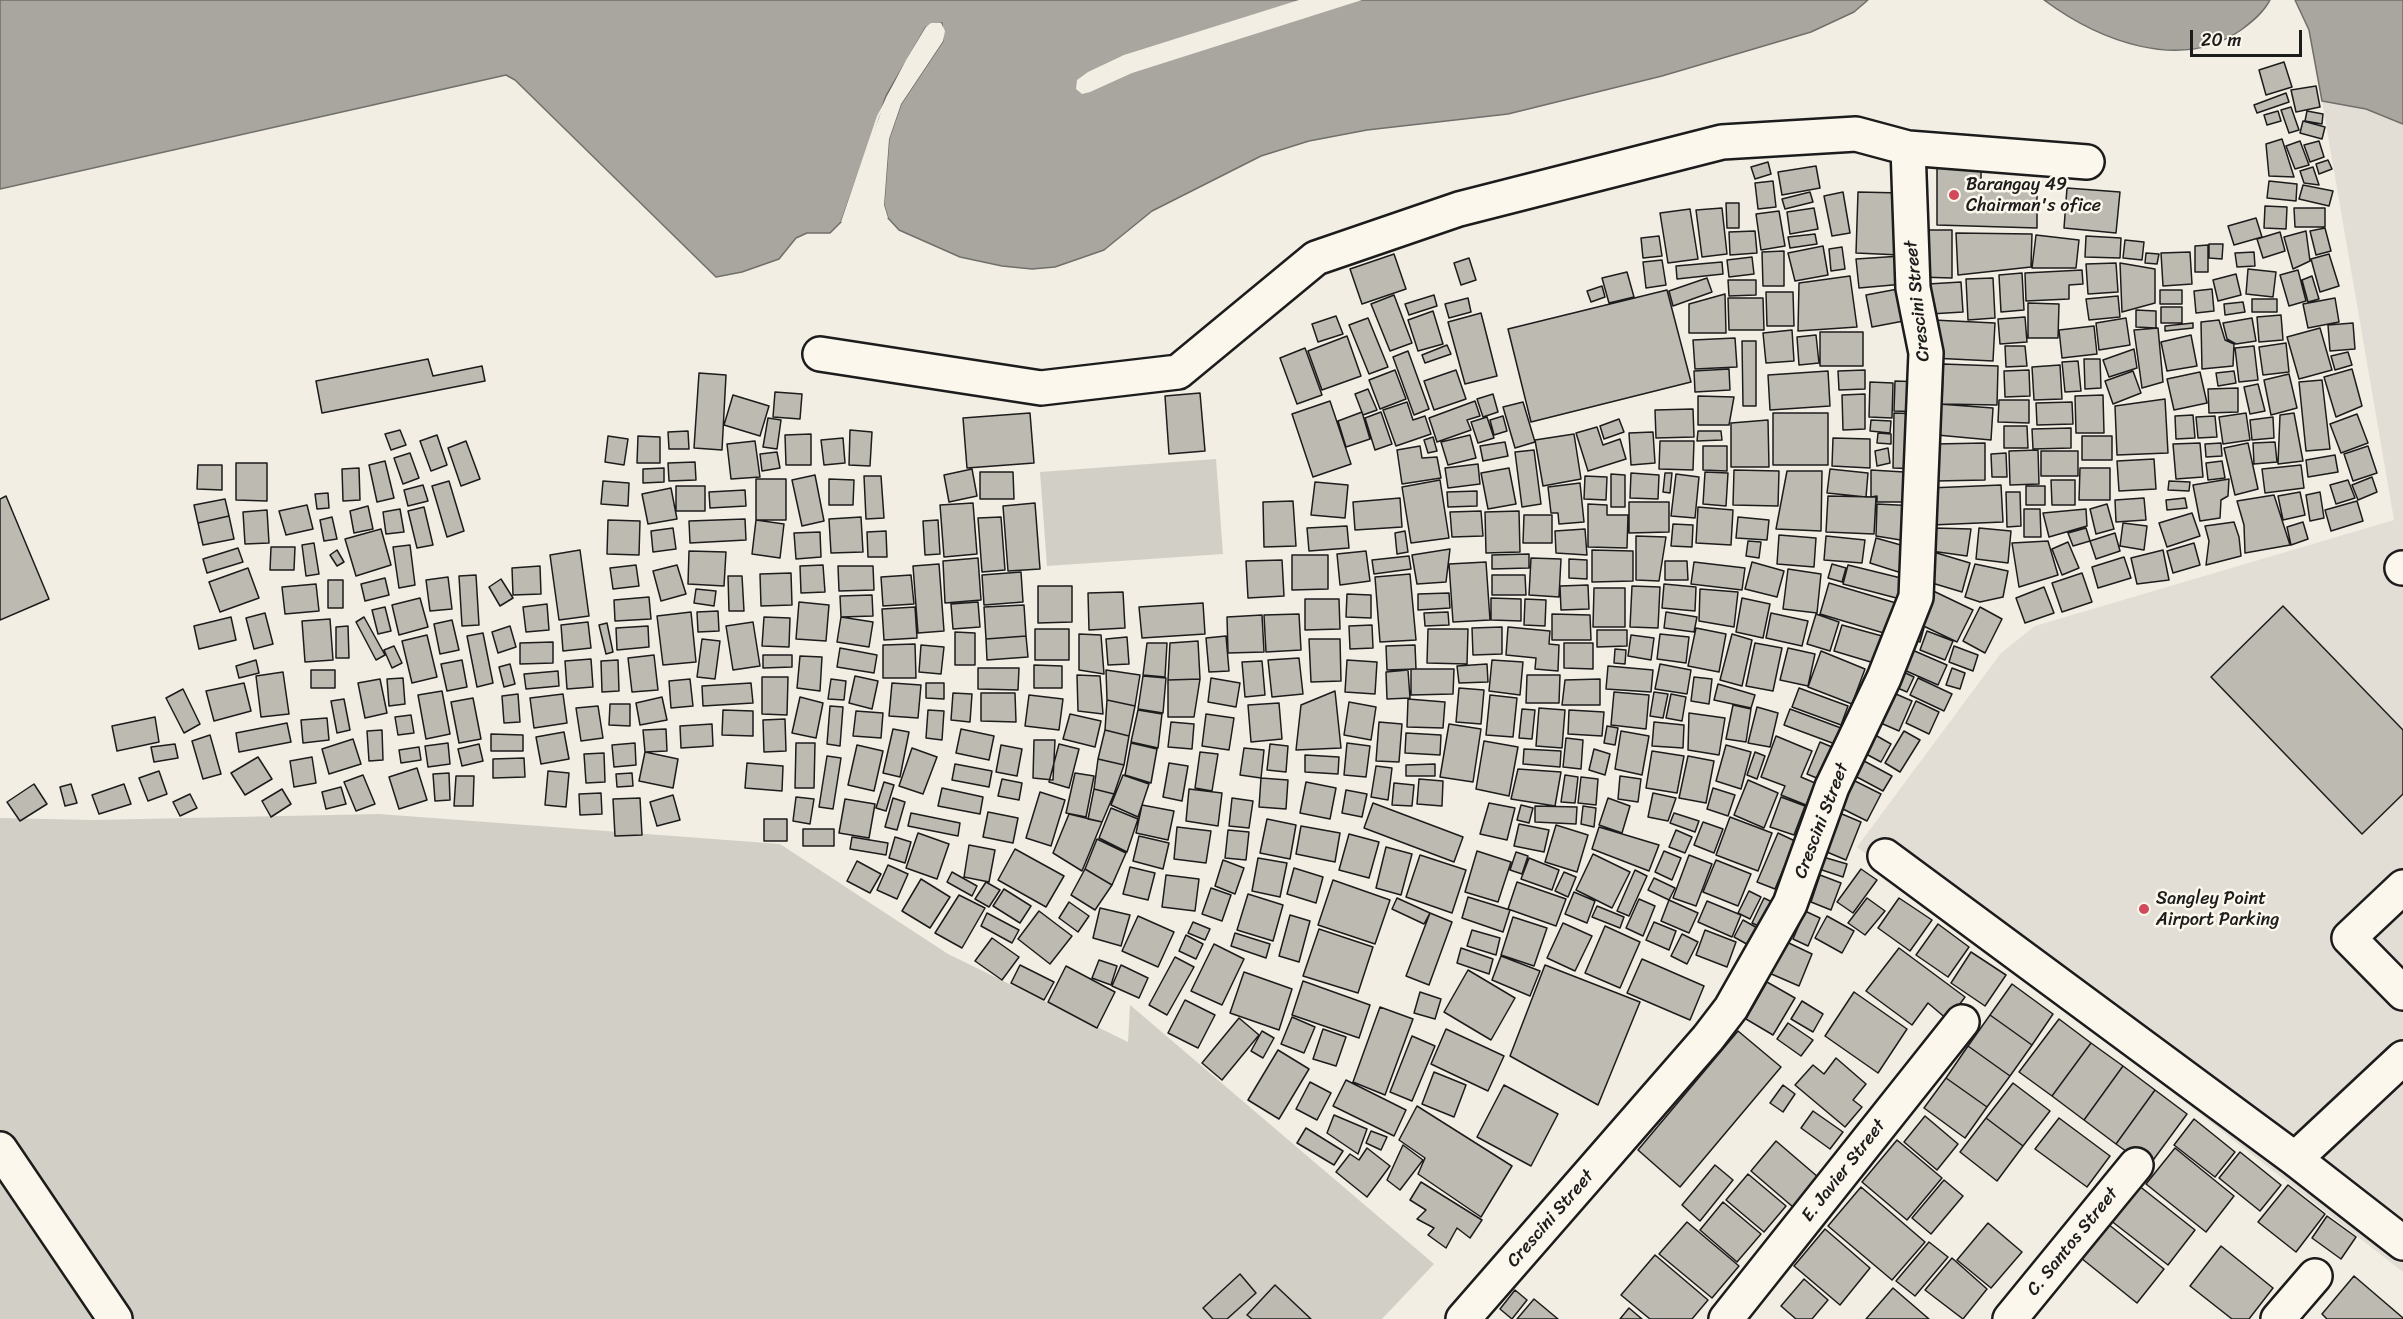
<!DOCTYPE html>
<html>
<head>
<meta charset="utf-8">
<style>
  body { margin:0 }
  #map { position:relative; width:2403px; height:1319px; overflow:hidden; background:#f2eee4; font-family:Sriracha,sans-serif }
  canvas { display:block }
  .scale { position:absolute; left:2190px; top:30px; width:112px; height:27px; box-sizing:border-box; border:3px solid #1c1c1c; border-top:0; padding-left:8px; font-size:18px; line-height:21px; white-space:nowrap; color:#1c1c1c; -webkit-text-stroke:4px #fbf7ec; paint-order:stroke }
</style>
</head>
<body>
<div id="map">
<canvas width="2403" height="1319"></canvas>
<div class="scale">20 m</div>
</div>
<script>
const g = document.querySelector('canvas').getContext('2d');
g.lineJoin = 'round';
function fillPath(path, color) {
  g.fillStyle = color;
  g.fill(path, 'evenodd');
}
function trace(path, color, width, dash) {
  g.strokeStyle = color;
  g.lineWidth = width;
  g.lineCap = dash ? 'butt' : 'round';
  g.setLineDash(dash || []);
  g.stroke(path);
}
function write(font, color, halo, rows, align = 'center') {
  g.font = font + ' Sriracha,sans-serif';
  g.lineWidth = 5;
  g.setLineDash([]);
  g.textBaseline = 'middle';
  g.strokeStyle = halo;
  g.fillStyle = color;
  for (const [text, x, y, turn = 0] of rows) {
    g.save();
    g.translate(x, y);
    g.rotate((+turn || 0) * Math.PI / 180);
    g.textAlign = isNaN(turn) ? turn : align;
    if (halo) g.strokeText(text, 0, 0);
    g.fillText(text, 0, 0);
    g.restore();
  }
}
fillPath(new Path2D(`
  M2322,101L2366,109L2403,124V1272L1857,847L2001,653L2035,626L2394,520Z`), '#e2ded5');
fillPath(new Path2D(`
  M1216,459L1223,554L1047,566L1040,472Z
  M379,814L780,844L948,954L1128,1042L1130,1005L1434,1264L1382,1319H0V818L93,820Z`), '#d2cfc6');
const water = new Path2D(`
  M0,0H1868L1854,12L1811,32L1662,76L1508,114L1367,130L1309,141L1261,156L1152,211L1104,250L1055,267L1032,269L1002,266L960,257L899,230L888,218L884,205L889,139L901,104L943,41L942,23L926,27L886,96L841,222L830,233H807L796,238L779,259L742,272L716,277L515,80L506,75L0,189Z
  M2044,0H2270C2264,12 2253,21 2241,30C2180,73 2098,40 2044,0Z
  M2295,0H2403V124L2366,109L2322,101L2309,30Z`);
fillPath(water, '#a9a6a0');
trace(water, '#716f6b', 1.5);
fillPath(new Path2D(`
  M1299,0H1362L1132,73L1090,92L1082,94L1076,89L1077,80L1088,72L1124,55Z
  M931,23H941L945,31L943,41L901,104L889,139L884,205L888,218H885L881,206L886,138L898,103L940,40L939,26L928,29L889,97L879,117L852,206L845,221L841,222L877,116L906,60L926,27Z`), '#f2eee4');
const building = new Path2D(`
  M2284,62L2292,87L2266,95L2259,70Z
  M2316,86L2320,107L2296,112L2291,90Z
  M2286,93L2289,102L2257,113L2254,105Z
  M2291,107L2299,130L2289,133L2281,110Z
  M2278,111L2281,121L2267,125L2264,115Z
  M2307,111L2323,114L2322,124L2305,121Z
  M2303,121L2325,127L2322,139L2300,133Z
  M2282,139L2294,177L2269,176L2266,144Z
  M2300,141L2309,165L2295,169L2286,146Z
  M2319,141L2324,157L2310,162L2304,145Z
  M2328,160L2332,169L2319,174L2316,164Z
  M1768,162L1771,174L1755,179L1751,167Z
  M1816,166L1820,188L1782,195L1778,172Z
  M2313,167L2319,185L2304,183L2300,171Z
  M1937,168L1981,169V188L2037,189V228L1937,225Z
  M1773,181L1776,207L1758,209L1755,183Z
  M2269,181L2297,184L2296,201L2267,198Z
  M2303,185L2333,191L2329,206L2299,199Z
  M2067,188L2120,192L2116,233L2064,228Z
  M1810,192L1813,202L1785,209L1782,199Z
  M1843,192L1850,233L1832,236L1824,196Z
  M1858,192L1902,193L1900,255L1856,253Z
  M1726,203H1739V228H1727Z
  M2265,206L2287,207L2286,229L2264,228Z
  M1722,208L1727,254L1702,257L1696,210Z
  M1814,208L1818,229L1790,234L1787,212Z
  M2294,208H2325V227H2295Z
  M1690,209L1698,259L1668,263L1660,213Z
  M1779,211L1785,246L1761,250L1756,214Z
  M2256,218L2262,237L2234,245L2228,226Z
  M2325,228L2331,251L2316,255L2310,231Z
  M1919,230H1952V278L1918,277Z
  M1755,231L1757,253L1730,255L1729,232Z
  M2306,231L2310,261L2293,269L2284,237Z
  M2280,232L2285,251L2263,258L2257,239Z
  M1956,233L2032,234L2031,267L1958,275Z
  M1815,234L1817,244L1790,248L1788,237Z
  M2036,235L2079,240L2076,268H2032Z
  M1659,236L1662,256L1643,258L1641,238Z
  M2086,236L2121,238L2120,258L2085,257Z
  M2125,240L2144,242L2142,260L2123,258Z
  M2209,244H2223L2222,259L2209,258Z
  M2208,245V272H2195V246Z
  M1823,246L1828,275L1795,281L1788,253Z
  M1842,247L1845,269L1831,271L1829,249Z
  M1784,251V286H1763L1762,252Z
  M2190,252L2192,284L2163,286L2161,253Z
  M2254,252L2255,266L2237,267L2235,253Z
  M2146,253L2159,254L2157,264L2145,263Z
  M1394,254L1406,289L1362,304L1350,269Z
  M2329,254L2339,286L2320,292L2311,259Z
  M1901,256L1904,284L1859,288L1856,259Z
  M1752,257L1754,274L1729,277L1727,260Z
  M1469,258L1476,280L1461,285L1454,263Z
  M1662,260L1666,285L1646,288L1643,262Z
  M1722,262L1723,274L1677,279L1676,266Z
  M2116,263L2118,292L2088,294L2086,264Z
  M2120,263L2155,269V303L2122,312Z
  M2248,269L2276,272L2273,297L2246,294Z
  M2082,270L2083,284L2069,285V299L2026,301L2025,273Z
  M2298,270L2306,301L2289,306L2280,275Z
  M1627,272L1634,297L1609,303L1602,278Z
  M2022,273L2024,310L2001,312L1999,275Z
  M2236,274L2241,295L2218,301L2213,280Z
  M1850,276L1857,327L1798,331L1799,283Z
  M2312,276L2319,299L2308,302L2302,280Z
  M1707,278L1712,292L1673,306L1669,291Z
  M1993,278L1995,318L1968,320L1966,279Z
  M1728,280H1756V295L1729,296Z
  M1961,282L1963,312L1930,314L1928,284Z
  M1602,286L1605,297L1591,302L1587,291Z
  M1903,288L1909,320L1872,327L1866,295Z
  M2212,289L2214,311L2196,313L2194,291Z
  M1667,290L1691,382L1531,422L1508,329Z
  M2160,290H2182V304H2160Z
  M1766,292H1793L1794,326H1767Z
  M1725,294L1726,333H1689V304Z
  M1394,295L1412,343L1390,351L1371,304Z
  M1434,295L1437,306L1409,315L1405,304Z
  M2118,296L2120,317L2089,320L2086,299Z
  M1468,298L1471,312L1449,318L1445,304Z
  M1728,298H1763L1764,330H1729Z
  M2335,298L2339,322L2308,328L2303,304Z
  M2252,299H2277V312H2252Z
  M2243,302L2245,312L2225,315L2224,304Z
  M2028,303L2059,304L2058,338H2028Z
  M2161,307H2182V323H2161Z
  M2136,310L2156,311V328L2136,327Z
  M1433,311L1443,344L1418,351L1408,320Z
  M1481,313L1497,376L1465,384L1448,322Z
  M2281,315L2283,340L2259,342L2257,317Z
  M1336,316L1343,334L1318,342L1312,324Z
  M2025,317L2027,342L2000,344L1998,319Z
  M1368,318L1388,367L1369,374L1349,325Z
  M2126,318L2130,345L2099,350L2096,323Z
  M2252,318L2256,341L2236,344L2227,339L2223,323Z
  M1933,320L1995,323L1993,361L1932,358Z
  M2219,320L2225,340L2234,344L2233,366L2202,369L2201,322Z
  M2193,323V328L2165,331V326Z
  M2353,323L2355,349L2330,351L2328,325Z
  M2094,326L2097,354L2062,358L2059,330Z
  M2158,328L2163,382L2142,388L2134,330Z
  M2320,328L2332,370L2299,379L2287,337Z
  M1792,330L1794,361L1766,363L1763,333Z
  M1820,332H1863V366H1820Z
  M1816,335L1819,363L1799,365L1797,337Z
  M2191,335L2197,366L2167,371L2161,342Z
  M1347,336L1361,376L1322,390L1308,351Z
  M1735,338L1737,367L1695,369L1693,340Z
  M1742,341H1756V406H1743Z
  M2286,343L2289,372L2263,375L2259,347Z
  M1447,345L1451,354L1425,363L1422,355Z
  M2005,346H2025L2027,366L2006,367Z
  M2254,346L2258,380L2239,382L2235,348Z
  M1305,348L1322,395L1297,404L1280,358Z
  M2134,349L2137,368L2109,377L2103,360Z
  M1408,351L1429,409L1414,415L1393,357Z
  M2348,352L2352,365L2335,370L2331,356Z
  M428,359L433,376L482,366L485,381L322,413L316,381Z
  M2084,359H2100L2101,388L2085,389Z
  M2078,361L2081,391L2065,392L2062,362Z
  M1943,364L1998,366L1997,405L1942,404Z
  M2060,365L2062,399L2034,400L2032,367Z
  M1729,369L1730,390L1695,392L1694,371Z
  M2352,369L2362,406L2336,417L2324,377Z
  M1395,370L1406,399L1380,409L1369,380Z
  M1456,370L1466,399L1434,410L1424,381Z
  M1865,370V389L1839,390L1838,371Z
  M2029,370L2030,396L2005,397L2004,371Z
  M1828,371L1830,406L1770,410L1768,375Z
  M2133,371L2141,393L2113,404L2105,381Z
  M2234,371L2236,383L2218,386L2216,373Z
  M2200,372L2207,403L2174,410L2167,379Z
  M699,373L726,375L722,450L694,448Z
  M2289,374L2297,408L2271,415L2264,380Z
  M2322,380L2330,449L2306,451L2299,382Z
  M1895,381L1923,382L1922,412L1894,411Z
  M1870,382L1893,383L1892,418L1869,417Z
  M2258,384L2265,411L2250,414L2244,387Z
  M2238,388V412L2209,413L2208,389Z
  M1368,389L1377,410L1363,415L1355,394Z
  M775,392L802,394L800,419L773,417Z
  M1200,393L1205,451L1169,454L1165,396Z
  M1493,394L1498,412L1483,417L1477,399Z
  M1865,394V429L1843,430L1842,395Z
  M733,395L769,406L760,436L724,425Z
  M2103,395L2104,433H2076L2075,396Z
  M1698,396L1734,397L1729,425H1698Z
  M2165,399L2168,453L2117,455L2115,406Z
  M1999,400H2029V423L1998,422Z
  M1330,401L1351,464L1313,477L1292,414Z
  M1475,401L1480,416L1467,420L1471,430L1437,442L1429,418Z
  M1407,402L1413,420L1425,416L1431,434L1396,446L1383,410Z
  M1523,402L1535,442L1515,448L1503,407Z
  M2072,402L2073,424L2037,425L2036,403Z
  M1939,404L1993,408L1991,440L1937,435Z
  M1693,409L1694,437L1656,438L1655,410Z
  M1362,412L1370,439L1346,447L1338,421Z
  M1381,412L1392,444L1375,450L1365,418Z
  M1030,413L1034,463L967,468L963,418Z
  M1773,413H1828V465H1773Z
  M1894,413L1922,414L1920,469L1893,468Z
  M2246,413L2250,440L2223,444L2219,417Z
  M2294,413L2303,461L2278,464L2280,415Z
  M2357,414L2368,443L2341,453L2330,424Z
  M2193,415L2195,438L2176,439L2175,416Z
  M1503,416L1507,431L1494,435L1490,420Z
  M2215,416L2217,437L2198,438L2196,417Z
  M1487,417L1494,438L1478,443L1471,422Z
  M2273,417L2274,438L2252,440L2250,420Z
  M768,418L781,420L777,449L763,447Z
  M1619,419L1624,432L1604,439L1600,426Z
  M1768,420L1769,467H1731V423Z
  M1871,420L1891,421L1890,433L1870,431Z
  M2004,426H2027L2028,448H2004Z
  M1597,427L1603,445L1620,439L1626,459L1588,471L1576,433Z
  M2071,428V448L2033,449L2032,429Z
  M400,430L406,445L391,450L385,434Z
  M850,430L872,432L870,466L849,465Z
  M688,431L689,449H669L668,432Z
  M1698,431H1721L1722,440L1697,441Z
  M1653,432L1655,463L1631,465L1629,433Z
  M1878,433L1891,434V444L1877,443Z
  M811,434V465H786L785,435Z
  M1574,434L1581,479L1543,486L1535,440Z
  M437,435L447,465L431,471L420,441Z
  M1470,435L1476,458L1448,465L1441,442Z
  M608,436L628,439L624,465L605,462Z
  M638,436L660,437V463H637Z
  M2082,436H2112V460H2082Z
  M1433,437L1437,451L1428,453L1424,440Z
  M843,438L845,463L824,465L821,440Z
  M1833,438L1870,439V468L1832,466Z
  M466,441L480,479L461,486L448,448Z
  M755,441L760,477L731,479L727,444Z
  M1660,441H1694L1693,470L1659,469Z
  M1505,442L1508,456L1483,461L1480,446Z
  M2275,442L2277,462L2254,464L2253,443Z
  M1985,443V480L1936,481L1935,444Z
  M2200,443L2203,477L2176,479L2173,444Z
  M2221,443L2222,456L2206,457L2205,444Z
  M2248,443L2258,489L2235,495L2224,448Z
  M1420,446L1422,458L1437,457L1441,478L1402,484L1397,450Z
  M1703,446H1727V471L1703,470Z
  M2368,446L2377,473L2353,481L2344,454Z
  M1888,448L1890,463L1877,466L1875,451Z
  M1534,450L1541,504L1522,507L1515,452Z
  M2038,450L2039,484L2010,485L2009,451Z
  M2041,451H2078V476H2041Z
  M777,452L780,468L762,471L760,454Z
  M410,453L419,478L403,484L394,458Z
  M2006,453L2007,477H1992L1991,454Z
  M2335,455L2338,472L2308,477L2306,460Z
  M2154,459L2156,489L2119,491L2117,461Z
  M385,461L394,498L377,502L369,465Z
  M2222,461L2225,478L2208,480L2206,463Z
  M695,462L696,480L669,481L668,463Z
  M236,463H267V501L236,500Z
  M1478,464L1480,484L1448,488L1445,468Z
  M198,465H222V490L197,489Z
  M2301,465L2304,488L2265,493L2262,469Z
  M359,468L360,500L343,501L342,469Z
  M664,468V482L643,483V469Z
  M1509,468L1516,504L1488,509L1481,473Z
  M2080,468H2110V500H2079Z
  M972,469L977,496L949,502L944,475Z
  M1830,469L1868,473L1866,497L1827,493Z
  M1734,470L1779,471L1778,506L1733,505Z
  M1871,470L1921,473L1919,502H1877V496L1871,497Z
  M1787,471H1822L1821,531L1776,529Z
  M980,472H1013L1014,499H980Z
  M1705,472L1728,473L1726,506L1703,504Z
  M1631,473L1659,475L1658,499L1630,498Z
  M1665,473H1672L1670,493L1663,492Z
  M1611,474L1625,475V507H1611Z
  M1676,474L1699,477L1695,518L1671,516Z
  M815,475L824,521L802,526L792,480Z
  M864,476H881L884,518L866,519Z
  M1585,476L1607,477L1606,500L1584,499Z
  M2372,477L2377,492L2358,500L2352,485Z
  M756,479H786V520H756Z
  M829,479L854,480L853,505H829Z
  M2229,479L2228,496L2221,500L2220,518L2200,521L2193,485Z
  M1440,480L1449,538L1411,543L1402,487Z
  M2051,480H2075V505H2052Z
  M2348,480L2355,498L2336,504L2330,485Z
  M449,481L464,531L447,537L432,486Z
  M603,481L629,483L628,506L601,504Z
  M2169,481L2190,482L2189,491L2168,490Z
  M1315,482L1348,485L1345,518L1311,515Z
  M1580,483L1584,522L1559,524L1558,513H1551L1548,487Z
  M423,485L428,501L408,506L404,490Z
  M2001,485L2003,522L1931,525L1929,488Z
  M676,486H705V511H676Z
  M2026,486H2045V505H2026Z
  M671,488L677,519L648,524L642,494Z
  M745,490L746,506L710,508L709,492Z
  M1477,491V506L1448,507L1447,492Z
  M2006,492H2020L2021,526L2007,527Z
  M2300,492L2305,515L2283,520L2278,496Z
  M2320,492L2324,518L2310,521L2306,495Z
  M328,493L329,508L317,509L315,494Z
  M2274,495L2290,545L2245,553L2244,525L2237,501Z
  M6,496L49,599L0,620V499Z
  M1828,496L1876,497L1874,534L1826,532Z
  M1400,498L1402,527L1355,530L1353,502Z
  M2144,498L2146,520L2116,522L2115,500Z
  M2185,498L2187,508L2167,510L2166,500Z
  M225,499L229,516L198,523L194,505Z
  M1293,501L1296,546L1264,547L1263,502Z
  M2357,501L2363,521L2331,531L2325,510Z
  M1629,502H1669V532L1629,533Z
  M973,503L977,554L944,557L940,505Z
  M1035,503L1040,569L1008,571L1003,506Z
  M1588,504L1607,505V515H1628L1627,548L1588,547Z
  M1877,504L1917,506L1913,542L1876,536Z
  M2107,504L2114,529L2096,534L2090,509Z
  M307,505L313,529L286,535L279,511Z
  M368,506L373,529L354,533L350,511Z
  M424,507L433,545L417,548L408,511Z
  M1698,507L1733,510L1731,545L1696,543Z
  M400,509L404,532L386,534L383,512Z
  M2024,509H2040L2041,537H2024Z
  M2086,509L2087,526L2049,537L2043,513Z
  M267,510L269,543L245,544L243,512Z
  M1481,511L1483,536L1452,537L1450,512Z
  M1519,511L1520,552L1486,553L1485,512Z
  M2192,513L2200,536L2167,547L2159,523Z
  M1524,515H1552V543H1523Z
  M229,516L234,539L203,545L198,523Z
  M332,517L337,539L324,541L320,520Z
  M861,517L863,552L831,553L829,519Z
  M1001,517L1005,570L982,572L978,518Z
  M1738,517L1769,520L1767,540L1736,538Z
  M745,519L746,540L690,543L689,521Z
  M608,520L640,521L639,555L607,554Z
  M756,520L784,524L780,558L752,554Z
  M938,520L940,554L925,555L923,521Z
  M2234,522L2239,537L2241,556L2206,565L2209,541L2205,526Z
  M2303,522L2308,539L2291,545L2287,527Z
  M2123,523L2147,526L2144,550L2120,546Z
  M1673,524L1693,525L1692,547L1671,546Z
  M1347,526L1349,548L1309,551L1307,528Z
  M673,528L676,549L653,552L651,531Z
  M1934,528L1971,529L1967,556L1931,551Z
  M1979,528L2011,531L2008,563L1976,559Z
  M2086,528L2090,541L2073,546L2068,533Z
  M381,529L391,565L356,576L345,539Z
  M1585,529L1587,555L1556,553L1555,531Z
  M886,531L887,557H868L867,532Z
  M1405,531L1408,552L1397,554L1395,533Z
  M820,532L821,557L796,559L794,533Z
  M2115,533L2120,551L2096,559L2090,541Z
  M1779,535L1816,538L1814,567L1777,564Z
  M1636,536L1666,537L1659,581L1636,580Z
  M1826,536L1865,540L1862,563L1824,560Z
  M1876,538L1915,549L1908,575L1870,563Z
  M1748,541L1761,542L1759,558L1746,556Z
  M2048,541L2058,575L2019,587L2012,543Z
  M2068,542L2079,568L2062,575L2052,549Z
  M314,543L319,574L306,576L302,545Z
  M2194,543L2200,565L2173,573L2167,551Z
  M410,545L415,585L399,588L393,547Z
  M271,547H295L294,570H270Z
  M238,548L243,562L207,573L203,559Z
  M1450,549L1446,582L1417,584L1412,555Z
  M337,550L344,562L337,566L330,555Z
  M580,550L589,616L559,620L550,555Z
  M1592,550L1633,551V581L1592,582Z
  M2163,550L2169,580L2137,584L2131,558Z
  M689,551L726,552L724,586L688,584Z
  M1366,551L1370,581L1340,585L1337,554Z
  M1930,551L1970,563L1962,592L1922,580Z
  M1529,554V568L1492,569V555Z
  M1292,555H1328V589L1292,590Z
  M1409,556L1411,569L1374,574L1372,560Z
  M2124,557L2131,578L2098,588L2092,567Z
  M978,558L981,600L945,603L943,561Z
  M1531,558L1561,559L1559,597L1529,595Z
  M1569,559L1587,560V579L1569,578Z
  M1282,560L1284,596L1248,598L1246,561Z
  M1665,561H1687L1688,580H1665Z
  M1486,562L1490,620L1453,622L1449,564Z
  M1694,562L1745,568L1742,590L1691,584Z
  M1752,562L1784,571L1777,597L1745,589Z
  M939,564L944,631L918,633L913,566Z
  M1832,564L1846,568L1842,582L1828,578Z
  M1975,564L2008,571L2003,597L1980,602L1965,597Z
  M636,565L639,586L613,589L610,568Z
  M677,565L686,594L661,601L653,571Z
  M823,565L825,592L801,593L800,566Z
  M1848,565L1905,579L1900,599L1843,584Z
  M540,566L541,594L513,595L512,568Z
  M838,566H873L874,590L839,591Z
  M248,568L259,598L220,612L209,582Z
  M1788,569L1821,574L1817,613L1783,609Z
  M1021,572L1023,602L984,605L982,575Z
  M791,573L792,605L761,606L760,574Z
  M2082,573L2092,602L2062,612L2052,583Z
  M1410,574L1416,640L1380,642L1375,577Z
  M476,575L479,625L462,626L459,576Z
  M911,575L914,604L883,606L881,577Z
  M1492,575H1525L1526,595H1492Z
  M728,576H742L744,611H729Z
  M448,577L452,609L430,611L426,580Z
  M385,578L389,595L365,601L361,584Z
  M501,579L513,598L500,606L489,587Z
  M328,580H343V608H328Z
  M1829,583L1896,603L1887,634L1820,614Z
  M316,584L319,611L285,614L282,587Z
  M1664,584L1696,587L1695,611L1662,608Z
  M1588,585L1589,609L1561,610L1560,586Z
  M1038,586H1072V622L1038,623Z
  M1632,586L1660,587L1658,628L1630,627Z
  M1925,587L1973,610L1957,642L1911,620Z
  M2044,587L2054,613L2025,623L2016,598Z
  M1594,588H1625V627H1593Z
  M696,589L716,591L714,606L694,603Z
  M1700,589L1738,592L1734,627L1699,621Z
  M1123,592L1125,628L1089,630L1088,593Z
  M1449,593L1450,608L1418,610V594Z
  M1347,594L1371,595V618L1346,617Z
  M872,595L873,616L841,617L840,596Z
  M649,597L651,619L615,621L614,600Z
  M420,598L428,627L399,635L392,605Z
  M1491,598L1521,599V621L1491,620Z
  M1742,598L1770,604L1763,638L1736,632Z
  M1305,599H1339L1340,629L1305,630Z
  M1525,599L1546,600L1545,626L1524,625Z
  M799,602L829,605L826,641L796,639Z
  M978,602L980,627L953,629L951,604Z
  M1203,603L1205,634L1142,638L1139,607Z
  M547,604L549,630L526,632L523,607Z
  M1024,605L1026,636L986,639L984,607Z
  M2283,606L2403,730V794L2362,834L2211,677Z
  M385,607L391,631L378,634L372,610Z
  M915,607L917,638L884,640L882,609Z
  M1980,607L2002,619L1985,653L1963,641Z
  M718,611L719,631L698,632L697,612Z
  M691,612L696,662L663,665L657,616Z
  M1448,612L1449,625L1425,626L1424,613Z
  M1666,612L1697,617L1694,632L1664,628Z
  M265,613L273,644L254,649L246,618Z
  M1771,613L1808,621L1802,646L1766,638Z
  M1299,614L1301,650L1266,652L1264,615Z
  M1552,614L1590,615L1591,640H1552Z
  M1816,614L1839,622L1830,651L1807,644Z
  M1262,615L1264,652L1228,653L1227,617Z
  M231,617L236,640L199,649L194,626Z
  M364,617L385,655L376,660L356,622Z
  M764,617L790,618L789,647L762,646Z
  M841,617L873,622L869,647L837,642Z
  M330,619L333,660L305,662L302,621Z
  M452,620L459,650L440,654L434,624Z
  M588,622L591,648L563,651L561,625Z
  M753,622L760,666L733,670L726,626Z
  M607,623L613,652L606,654L599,625Z
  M1910,624L1924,628L1920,642L1906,637Z
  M1372,625L1373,648L1350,649L1349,626Z
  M1842,625L1882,636L1874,663L1834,651Z
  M348,626L349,658H336V627Z
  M510,626L516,647L498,653L492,632Z
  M648,626L649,647L617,650L616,628Z
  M1502,627V654L1473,655L1472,628Z
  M1508,627L1550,631L1549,644L1559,645L1558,671L1535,669L1536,658L1506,655Z
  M1696,628L1726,634L1719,672L1688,666Z
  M1035,629H1069V660H1035Z
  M1428,629H1468L1467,664L1427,663Z
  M1597,630H1627V646L1597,647Z
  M1927,631L1953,641L1945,660L1920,650Z
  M955,632L975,633V665H955Z
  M483,633L493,683L477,687L467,636Z
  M1079,634L1101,635L1104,674L1079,670Z
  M1660,634L1689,637L1686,663L1657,659Z
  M1732,634L1752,640L1742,686L1720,680Z
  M427,635L437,677L412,683L402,641Z
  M1631,635L1654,638L1651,660L1628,656Z
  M1026,636L1028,657L987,660L986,639Z
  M1226,636L1229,671L1209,672L1206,638Z
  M1127,637L1129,664L1108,665L1106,639Z
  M702,639L720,641L715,679L697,677Z
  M1309,639H1340L1341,681L1311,682Z
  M1198,641L1200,679L1168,680L1170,643Z
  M553,642V663L520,664V643Z
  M1147,643H1167L1165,677L1143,675Z
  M1564,643H1593V669L1564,668Z
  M1755,643L1782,648L1773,691L1746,686Z
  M915,644L916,678H883V645Z
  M921,645L944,647L941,674L919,672Z
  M1415,645L1416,669L1387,670L1386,646Z
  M394,646L402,663L392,668L384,650Z
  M1903,646L1947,665L1938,685L1895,666Z
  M1954,646L1978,655L1973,671L1949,662Z
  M840,648L877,655L874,673L837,667Z
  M1788,648L1815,654L1808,686L1780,680Z
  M1615,649L1626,650L1625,664L1614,663Z
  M1821,651L1865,669L1852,704L1808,687Z
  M654,655L658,690L632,692L628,658Z
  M763,655H792V667L763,668Z
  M800,656L822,657L820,691L797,688Z
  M1299,658L1303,694L1272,697L1268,660Z
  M591,659L593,687L567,689L565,661Z
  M256,660L259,673L239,678L236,666Z
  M462,660L467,687L447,691L441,664Z
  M618,660L619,691L602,692L601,661Z
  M1347,660L1377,662L1375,694L1345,692Z
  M1492,660L1523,662L1520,695L1489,691Z
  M1262,661L1265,695L1245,697L1242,662Z
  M510,664L515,684L504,687L499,667Z
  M1487,664L1488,682L1459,683L1457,666Z
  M1660,664L1691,670L1687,694L1655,689Z
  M1034,665L1062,666V688H1034Z
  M1608,666L1653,670L1651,692L1606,689Z
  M978,668H1019L1018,690L978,689Z
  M1895,668L1914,677L1907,692L1888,684Z
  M1952,668L1965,673L1960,689L1946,685Z
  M1411,669H1454L1453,694L1411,695Z
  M311,670H335V688H311Z
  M1106,670L1140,675L1135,706L1107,700Z
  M1408,670L1410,698L1387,699L1386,672Z
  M558,671L559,686L526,689L524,674Z
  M283,672L289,714L261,717L256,676Z
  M1077,675L1100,676L1103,714L1078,711Z
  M1527,675H1560L1559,703H1526Z
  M855,676L878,681L872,709L849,703Z
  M1143,676L1166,678L1163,713L1138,709Z
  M762,677H788L787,715L762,714Z
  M1694,677L1712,679L1709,704L1691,701Z
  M403,678L405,704L389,706L387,679Z
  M1211,678L1240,683L1236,707L1208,702Z
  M1918,678L1952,694L1944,711L1910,695Z
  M380,679L387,713L365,718L358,683Z
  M690,679L693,706L671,708L669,681Z
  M831,679L846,681L844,700L828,699Z
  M1200,679L1194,717H1168V680Z
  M1600,679V705H1562L1565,680Z
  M244,683L251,711L214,721L206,691Z
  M751,683L753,703L703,706L702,686Z
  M892,683L921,685L918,718L889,716Z
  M926,683H944V699L926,698Z
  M1718,684L1755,695L1751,708L1714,700Z
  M1880,687L1912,701L1899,731L1867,717Z
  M1459,688L1484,690L1481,724L1456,722Z
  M1799,688L1848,706L1841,725L1792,707Z
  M183,689L200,724L184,733L166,698Z
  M442,691L450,734L426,739L418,695Z
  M1335,691L1341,748L1296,750L1301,705Z
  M1614,692L1649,695L1646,729L1611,725Z
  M1654,692L1668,694L1663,718L1650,716Z
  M953,693L972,694L970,722L951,720Z
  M981,693H1015L1016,722L981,721Z
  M518,694L520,722L504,723L502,696Z
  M563,694L567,723L534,728L530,698Z
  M1671,694L1686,697L1682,721L1666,718Z
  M1029,695L1063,699L1059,730L1025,726Z
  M1490,695L1517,698L1513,737L1486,735Z
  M662,697L667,720L640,725L636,703Z
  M800,697L823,703L816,738L792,733Z
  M473,698L481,739L459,743L451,702Z
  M344,699L350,730L337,733L331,701Z
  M1408,699L1445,702L1443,728L1407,727Z
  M1107,700L1135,706L1129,736L1105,730Z
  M1916,701L1939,712L1929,734L1906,723Z
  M1349,702L1376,707L1371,740L1344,735Z
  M1279,703L1282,739L1251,742L1248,705Z
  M610,704H630V726L609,725Z
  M1733,705L1751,709L1746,742L1726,739Z
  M598,706L603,738L581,741L576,708Z
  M830,706L843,707L840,746L827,744Z
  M1757,707L1778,713L1770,747L1748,743Z
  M1539,708L1565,710L1562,748L1536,746Z
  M1522,709L1535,710L1532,739L1519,738Z
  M1790,709L1841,728L1835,744L1784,725Z
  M723,710L753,711V736L722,735Z
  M928,710L944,711L942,740L926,738Z
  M1138,710L1162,714L1158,748L1131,742Z
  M1569,710L1604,712L1602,736L1568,734Z
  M856,711L883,713L881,738L853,736Z
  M1689,713L1725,718L1719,755L1688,750Z
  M1070,714L1101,721L1095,747L1063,739Z
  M1206,714L1234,718L1229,750L1202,746Z
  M411,715L414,733L398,735L395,717Z
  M155,717L159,742L117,751L112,726Z
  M327,718L329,740L303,743L301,720Z
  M785,719L786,751L764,752L763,720Z
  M1171,722L1194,724L1192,749L1168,747Z
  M1379,722L1402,724L1399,762L1376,761Z
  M1654,722L1684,725L1683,748L1652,746Z
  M287,723L291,742L239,752L236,733Z
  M712,724L713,746L681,748L680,726Z
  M1449,724L1481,729L1473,782L1440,777Z
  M1607,726L1618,728L1615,745L1604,743Z
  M1863,728L1891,744L1881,762L1853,747Z
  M666,729L667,751L645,752L643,730Z
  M893,729L909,732L900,777L883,773Z
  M961,729L994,736L989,760L956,753Z
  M382,730L383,760L369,761L367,731Z
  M1105,730L1129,736L1124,765L1098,759Z
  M1621,731L1649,736L1642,775L1615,769Z
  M1904,731L1920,740L1900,772L1885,763Z
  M564,732L569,759L541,764L536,737Z
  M1406,733L1441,735L1440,755L1405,753Z
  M491,734L523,735V751H491Z
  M210,735L221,774L203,779L192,741Z
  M1776,736L1812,751L1801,777L1815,783L1806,805L1781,795L1785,786L1761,777Z
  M1566,738L1583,740L1581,769L1563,767Z
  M353,739L361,764L329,774L322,749Z
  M1034,740H1055L1053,780L1033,778Z
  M1484,741L1518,747L1509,796L1476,789Z
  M1820,742L1832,747L1819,779L1807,774Z
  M448,743L450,764L428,767L425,746Z
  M635,743L636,765L614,767L612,745Z
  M796,743H815L814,788H795Z
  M1131,743L1157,749L1151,783L1125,775Z
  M1347,743L1370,746L1366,777L1344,775Z
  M175,744L178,758L154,762L151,747Z
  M479,744L483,761L462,766L458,749Z
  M1059,744L1079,749L1069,788L1049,782Z
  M1270,744L1288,746L1286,772L1267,770Z
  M857,745L883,751L874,791L848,785Z
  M1001,745L1022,749L1017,776L996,772Z
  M1726,745L1751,752L1741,789L1716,781Z
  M419,747L421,760L401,763L399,750Z
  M912,748L937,757L923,794L899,786Z
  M1244,748L1264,750L1261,778L1240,775Z
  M1524,749L1561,751L1560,767L1523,764Z
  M1594,749L1610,754L1605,775L1589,770Z
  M1652,751L1684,756L1677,793L1646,788Z
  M645,752L678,759L673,788L639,781Z
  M1200,752L1218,754L1212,791L1195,788Z
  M1755,752L1765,756L1757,779L1747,775Z
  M604,753L605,782L586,783L584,754Z
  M1851,754L1892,776L1883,791L1842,769Z
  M1305,755L1339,757L1338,774L1305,772Z
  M827,756L841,758L833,809L819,807Z
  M1688,756L1714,761L1706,803L1679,798Z
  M258,757L272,779L245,795L231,773Z
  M312,757L316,783L294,787L290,761Z
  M524,758L525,777L493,778V759Z
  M1098,759L1124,765L1114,794L1094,789Z
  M747,763L783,766L782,791L745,788Z
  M1169,763L1188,766L1182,801L1163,797Z
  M955,764L992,771L989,787L952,780Z
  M1435,764V776H1406V765Z
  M1376,766L1392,768L1388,800L1371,797Z
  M417,768L427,800L399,809L389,777Z
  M1518,769L1561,772L1555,806L1511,799Z
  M159,771L167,794L148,801L139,778Z
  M548,771L569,773L566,807L545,805Z
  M449,773L450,800L435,801L433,774Z
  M632,773L633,786L617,787L616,774Z
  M1075,773L1094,776L1086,817L1066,813Z
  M363,775L375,804L356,811L344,782Z
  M1123,775L1149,784L1138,817L1111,805Z
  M1565,775L1578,777L1575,803L1561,802Z
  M1843,775L1881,794L1867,821L1829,802Z
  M456,776H474L473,806H454Z
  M1620,776L1641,779L1638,802L1618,799Z
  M1581,777L1598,779L1596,805L1578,803Z
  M1261,778L1288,780L1286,809L1259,807Z
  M1002,779L1022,783L1019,800L998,796Z
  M1419,779L1443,781L1442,806L1417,804Z
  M1748,780L1778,793L1764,828L1734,815Z
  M884,782L894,785L886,811L876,808Z
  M1306,782L1336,788L1330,819L1300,813Z
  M1394,783L1414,785L1412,806L1392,805Z
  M34,784L47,804L20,821L7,802Z
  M71,784L77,803L65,806L60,787Z
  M124,784L131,804L99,814L92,795Z
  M341,787L346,804L326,809L322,792Z
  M942,788L983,797L980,814L938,806Z
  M1713,788L1735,795L1728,816L1707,809Z
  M282,789L291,804L271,817L262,801Z
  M1094,789L1114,794L1102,822L1088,819Z
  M1189,789L1222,793L1218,826L1186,821Z
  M1346,790L1367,794L1362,817L1342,813Z
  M1040,792L1065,800L1051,846L1026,838Z
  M601,793L602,814L580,815L579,794Z
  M1653,793L1676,798L1668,821L1648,817Z
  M190,794L197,808L180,816L173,802Z
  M673,795L680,820L657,826L650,802Z
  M796,797L814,799L810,824L793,821Z
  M1781,797L1805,806L1794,835L1770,827Z
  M640,798L642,835L615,836L613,799Z
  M893,798L905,802L897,830L885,827Z
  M1232,798L1253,801L1249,828L1229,826Z
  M1608,798L1630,806L1622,833L1599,825Z
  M845,799L875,804L869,838L839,833Z
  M1373,803L1463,837L1454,862L1364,828Z
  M1489,803L1515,808L1507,840L1480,834Z
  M1142,805L1174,811L1168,840L1136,833Z
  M1521,805L1533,808L1529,823L1517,820Z
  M1535,806L1577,807L1576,824L1535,822Z
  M1583,806L1596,808L1594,827L1581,824Z
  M1111,808L1138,819L1127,852L1099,838Z
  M1830,809L1861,822L1846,860L1815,847Z
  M988,812L1018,818L1013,843L983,837Z
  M911,813L960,823L958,836L908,826Z
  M1674,813L1699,821L1695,832L1670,823Z
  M1069,814L1102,822L1082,871L1053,853Z
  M1730,817L1772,833L1758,871L1716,855Z
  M764,819H787V841H764Z
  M1267,819L1296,825L1290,859L1260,853Z
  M1703,822L1723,829L1714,853L1694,845Z
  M1519,824L1549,830L1544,852L1514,846Z
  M1556,825L1588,835L1577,872L1545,862Z
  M1301,826L1340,833L1335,862L1296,854Z
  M1177,827L1211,831L1206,863L1174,859Z
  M1599,827L1659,845L1649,871L1592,849Z
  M803,829H834V846H803Z
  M1228,830L1249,832L1246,860L1225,858Z
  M1676,830L1692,837L1685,853L1669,847Z
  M918,833L949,844L937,879L906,868Z
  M1778,833L1795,841L1775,889L1757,882Z
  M1349,834L1379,842L1369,878L1339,870Z
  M1139,836L1169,843L1163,869L1133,861Z
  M852,837L888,843L886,855L850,849Z
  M895,837L911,842L905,863L889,858Z
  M1097,839L1126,853L1112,885L1085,869Z
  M969,845L995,850L989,882L964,877Z
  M1386,847L1412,854L1401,895L1376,888Z
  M1015,849L1064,876L1046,907L998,880Z
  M1477,851L1511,862L1498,902L1465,892Z
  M1664,851L1681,858L1672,880L1655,872Z
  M1516,852L1528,856L1522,874L1510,870Z
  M1593,854L1630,872L1612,908L1576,890Z
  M1420,855L1466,870L1452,913L1406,897Z
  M1689,855L1712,864L1696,906L1673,898Z
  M1823,857L1847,864L1843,877L1819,869Z
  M1258,858L1287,863L1280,897L1252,891Z
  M1529,858L1559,870L1552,890L1521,879Z
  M1223,860L1244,868L1235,894L1215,886Z
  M1716,860L1751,874L1738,906L1703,892Z
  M857,861L881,874L870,893L847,881Z
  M888,865L908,874L897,899L877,890Z
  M1130,867L1155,873L1148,900L1123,894Z
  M1294,868L1323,877L1316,903L1287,894Z
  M1085,869L1112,885L1095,910L1071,895Z
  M1861,869L1877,880L1853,913L1837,902Z
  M1635,870L1647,876L1629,916L1617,911Z
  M952,872L977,886L972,896L947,882Z
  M1564,872L1576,877L1568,897L1555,891Z
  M1166,875L1199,879L1195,911L1162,907Z
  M1820,875L1841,883L1831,910L1811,902Z
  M1654,878L1675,888L1669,900L1648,890Z
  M921,879L950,897L930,928L902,911Z
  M1333,880L1390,900L1375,944L1318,925Z
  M986,882L1000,890L989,907L975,899Z
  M1517,882L1566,899L1556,926L1508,909Z
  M1211,888L1231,895L1222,921L1202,914Z
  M1004,889L1031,906L1020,923L993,906Z
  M1749,891L1761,897L1750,919L1738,913Z
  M1574,892L1595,901L1587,923L1565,914Z
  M1248,894L1283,905L1273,941L1237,930Z
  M959,895L985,908L962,948L935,933Z
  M1468,897L1510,910L1503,932L1462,918Z
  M1397,898L1430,913L1424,924L1392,909Z
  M1764,898L1774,903L1763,928L1752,923Z
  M1867,898L1885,911L1865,935L1848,923Z
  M1899,898L1932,920L1910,951L1878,928Z
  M1639,899L1655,906L1643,936L1626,928Z
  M1669,900L1698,913L1689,933L1661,921Z
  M1707,901L1741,915L1732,937L1698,922Z
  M1069,902L1089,916L1078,932L1059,918Z
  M1597,906L1624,917L1620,928L1592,917Z
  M1100,908L1130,915L1121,946L1093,938Z
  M1039,911L1072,936L1050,964L1018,939Z
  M1805,911L1820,918L1808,946L1793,939Z
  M987,913L1019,930L1012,943L981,926Z
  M1430,913L1452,922L1429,985L1406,976Z
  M1290,915L1310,921L1299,962L1279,956Z
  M1138,916L1174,932L1158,967L1122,951Z
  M1827,916L1854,931L1842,953L1815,938Z
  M1513,917L1547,928L1534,966L1501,955Z
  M1743,920L1761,930L1752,947L1734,937Z
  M1193,922L1210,929L1205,940L1188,933Z
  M1654,922L1676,931L1669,950L1646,940Z
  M1563,923L1592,936L1575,971L1547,958Z
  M1938,924L1969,947L1948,977L1916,955Z
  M1605,926L1640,942L1620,988L1585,973Z
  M1319,929L1373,947L1358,993L1303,976Z
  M1472,930L1500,938L1496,955L1467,946Z
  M1705,930L1736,942L1727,967L1696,955Z
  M1235,933L1270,944L1266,958L1231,946Z
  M1682,934L1698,942L1687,964L1671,956Z
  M1186,935L1203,944L1196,959L1179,951Z
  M1774,936L1812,954L1799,986L1760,969Z
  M992,938L1019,957L1002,980L975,961Z
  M1214,944L1244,959L1222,1005L1191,991Z
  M1461,948L1493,959L1489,974L1457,963Z
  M1899,948L1965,997L1948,1020L1928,1003L1912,1025L1866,991Z
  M1971,952L2006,975L1985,1006L1951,983Z
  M1501,956L1540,971L1530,996L1492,980Z
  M1175,957L1194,967L1167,1015L1149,1005Z
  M1642,959L1704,986L1690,1020L1627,993Z
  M1099,960L1117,966L1111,985L1092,978Z
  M1020,965L1054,982L1044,1000L1011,983Z
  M1121,965L1148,978L1139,998L1112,986Z
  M1545,965L1640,1002L1598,1105L1510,1056Z
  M1066,966L1115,992L1097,1028L1048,1002Z
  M1468,970L1515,998L1491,1040L1444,1012Z
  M1244,972L1292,989L1279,1030L1230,1013Z
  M1303,981L1370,1005L1359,1038L1292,1015Z
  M1767,982L1795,998L1773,1035L1746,1019Z
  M2012,984L2053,1014L2032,1045L1990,1015Z
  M1420,992L1441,999L1435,1019L1414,1013Z
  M1854,992L1907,1029L1878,1073L1825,1036Z
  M1185,1000L1215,1015L1198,1048L1168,1033Z
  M1802,1001L1823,1014L1813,1032L1791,1019Z
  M1380,1007L1413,1019L1385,1095L1353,1082Z
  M1990,1015L2032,1045L2010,1076L1968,1046Z
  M1292,1017L1315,1027L1304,1053L1281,1044Z
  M1239,1018L1259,1035L1222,1080L1202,1063Z
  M2059,1019L2091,1043L2052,1096L2019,1072Z
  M1788,1023L1813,1040L1801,1056L1777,1039Z
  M1323,1029L1346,1037L1336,1066L1313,1059Z
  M1446,1029L1504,1056L1488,1091L1431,1064Z
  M1262,1031L1274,1038L1263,1058L1251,1051Z
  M1738,1031L1781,1067L1680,1187L1638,1150Z
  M1412,1036L1435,1046L1412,1101L1390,1092Z
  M2091,1043L2123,1066L2084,1120L2052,1096Z
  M1968,1046L2010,1076L1987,1107L1946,1078Z
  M1278,1050L1309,1069L1279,1119L1248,1100Z
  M1836,1058L1866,1084L1853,1100L1862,1107L1845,1127L1795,1085L1813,1065L1824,1074Z
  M2123,1066L2155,1090L2116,1144L2084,1120Z
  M1434,1072L1466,1085L1454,1117L1422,1104Z
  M1946,1078L1987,1107L1965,1138L1924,1108Z
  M1346,1080L1406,1110L1394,1136L1333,1106Z
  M1310,1082L1331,1093L1317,1120L1296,1109Z
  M2013,1083L2050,1111L2023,1146L1986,1118Z
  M1504,1085L1558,1114L1531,1166L1477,1137Z
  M1783,1085L1795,1094L1783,1112L1770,1103Z
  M2155,1090L2187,1114L2148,1167L2116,1144Z
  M1417,1106L1512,1166L1481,1217L1418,1174L1425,1158L1399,1140Z
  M1813,1111L1843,1132L1830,1149L1801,1128Z
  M1334,1115L1367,1129L1358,1154L1327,1133Z
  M1925,1116L1958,1144L1937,1170L1904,1142Z
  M1986,1118L2023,1146L1997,1181L1960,1152Z
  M2059,1118L2110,1156L2087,1187L2035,1149Z
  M2194,1119L2235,1152L2215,1177L2174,1145Z
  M1306,1128L1343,1151L1334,1165L1297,1143Z
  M1371,1131L1387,1137L1381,1150L1366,1143Z
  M1897,1140L1942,1178L1907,1220L1862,1182Z
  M1776,1141L1818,1177L1793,1207L1751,1171Z
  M1403,1145L1423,1160L1400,1190L1387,1180Z
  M1367,1148L1390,1166L1367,1197L1336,1172L1350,1154L1359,1160Z
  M2175,1148L2234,1196L2206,1232L2146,1184Z
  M2240,1152L2281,1185L2260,1211L2219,1178Z
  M1715,1165L1733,1180L1700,1221L1682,1205Z
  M1748,1174L1786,1206L1764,1232L1726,1200Z
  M1944,1180L1963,1196L1931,1234L1912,1218Z
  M1421,1182L1482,1220L1470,1238L1457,1228L1446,1248L1428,1235L1434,1228L1417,1219L1426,1210L1410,1200Z
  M2138,1185L2195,1230L2168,1265L2110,1220Z
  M2288,1185L2325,1214L2296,1252L2258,1222Z
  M1861,1187L1925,1242L1892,1280L1828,1226Z
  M1723,1202L1761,1234L1737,1262L1700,1230Z
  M2327,1216L2356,1237L2341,1259L2312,1238Z
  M1687,1222L1739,1266L1712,1298L1659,1254Z
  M1988,1223L2022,1252L1991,1288L1957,1260Z
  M2108,1224L2164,1269L2137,1303L2081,1258Z
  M1825,1229L1870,1268L1840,1305L1794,1266Z
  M1929,1242L1948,1257L1915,1296L1896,1281Z
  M2221,1246L2273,1288L2249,1319H2232L2190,1286Z
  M1655,1255L1708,1300L1692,1319H1650L1621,1295Z
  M1952,1258L1987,1289L1963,1319L1925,1290Z
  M1240,1274L1256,1293L1227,1319H1213L1203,1308Z
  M2354,1276L2403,1318L2402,1319H2327L2322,1314Z
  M1804,1279L1828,1300L1812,1319H1796L1781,1306Z
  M1275,1285L1311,1319H1252L1247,1315Z
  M1893,1288L1929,1319H1866Z
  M1515,1290L1527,1300L1512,1319L1500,1309Z
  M1534,1299L1558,1319H1517Z
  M1629,1308L1642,1319H1620Z`);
fillPath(building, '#bdbab1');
trace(building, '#1c1c1c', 1.5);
const minor = new Path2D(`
  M1908,148L2087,162
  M820,354L1041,388L1178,372L1316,258L1459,209L1722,142L1856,134L1908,148L1913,288L1926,353L1916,597L1884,678L1832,787L1790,904L1731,1008L1708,1038L1463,1319
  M2402,568H2403
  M1885,856L2295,1159L2403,1243
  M2403,887L2349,938L2403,993
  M0,1149L115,1319
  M2295,1159L2403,1058
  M1726,1319L1962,1022
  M2010,1319L2136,1165
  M2278,1319L2315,1276`);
trace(minor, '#1c1c1c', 38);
trace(minor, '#fbf7ec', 33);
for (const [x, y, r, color] of [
  [1954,195,6,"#d1495b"],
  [2144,909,6,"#d1495b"]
]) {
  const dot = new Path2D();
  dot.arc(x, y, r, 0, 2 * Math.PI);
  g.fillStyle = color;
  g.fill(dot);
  trace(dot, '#fbf7ec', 2);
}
write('18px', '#1c1c1c', '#fbf7ec', [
  ["Barangay 49",1966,185],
  ["Chairman's ofice",1966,206],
  ["Sangley Point",2156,899],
  ["Airport Parking",2156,920]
], 'left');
write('18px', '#1c1c1c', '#fbf7ec', [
  ["Crescini Street",1918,301,-96],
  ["Crescini Street",1822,821,-69],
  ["E. Javier Street",1844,1171,-52],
  ["Crescini Street",1551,1219,-49],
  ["C. Santos Street",2073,1242,-51]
]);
</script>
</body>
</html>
